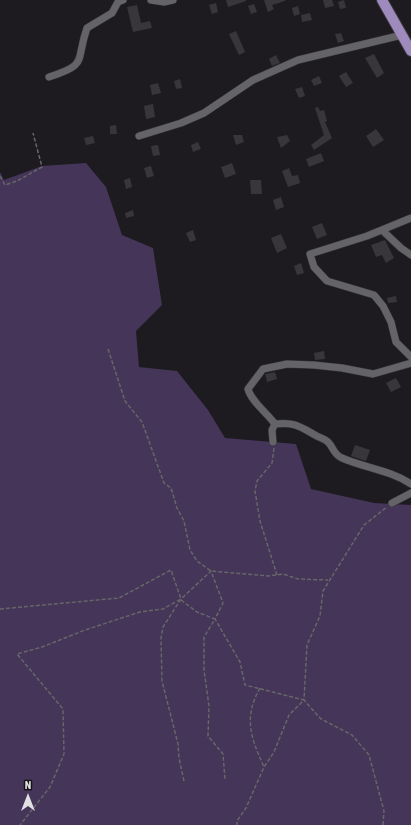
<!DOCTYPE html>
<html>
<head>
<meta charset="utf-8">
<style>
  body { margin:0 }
  #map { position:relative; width:411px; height:825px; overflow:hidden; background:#1d1b1f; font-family:"Asap Condensed",sans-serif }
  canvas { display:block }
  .north { position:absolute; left:8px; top:777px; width:40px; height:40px; -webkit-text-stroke:3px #141216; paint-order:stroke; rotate:0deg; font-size:11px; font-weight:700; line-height:16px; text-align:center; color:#e0dfe2 }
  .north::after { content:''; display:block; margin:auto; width:14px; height:18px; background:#e0dfe2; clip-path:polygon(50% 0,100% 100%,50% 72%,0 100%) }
</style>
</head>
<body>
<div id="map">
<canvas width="411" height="825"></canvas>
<div class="north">N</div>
</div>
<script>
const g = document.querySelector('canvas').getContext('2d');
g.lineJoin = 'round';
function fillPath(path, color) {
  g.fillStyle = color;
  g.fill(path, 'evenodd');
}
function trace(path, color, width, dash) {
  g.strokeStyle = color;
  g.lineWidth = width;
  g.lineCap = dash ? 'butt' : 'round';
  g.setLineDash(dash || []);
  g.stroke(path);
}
fillPath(new Path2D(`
  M86,163L106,187L122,235L153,248L162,305L136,331L139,367L177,371L208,410L225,438L296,444L311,489L374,503L411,505V825H0V172L4,180L42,166Z`), '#443559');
fillPath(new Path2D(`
  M226,0H246V1L228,7Z
  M264,0H285V1L272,5L274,9L268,12Z
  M323,0H332L334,6L325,8Z
  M344,0L346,8L340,9L338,2Z
  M216,3L218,12L212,14L209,5Z
  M254,4L257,12L251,14L248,6Z
  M137,5L141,23L150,21L152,28L133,32L127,7Z
  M298,6L300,14L294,16L292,8Z
  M310,13L312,20L302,22L301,15Z
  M236,31L245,52L239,55L229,34Z
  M341,33L344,41L338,43L335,34Z
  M374,54L384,73L377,78L365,58Z
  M276,55L280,63L272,66L269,59Z
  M346,72L353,83L346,87L339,76Z
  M319,76L322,83L314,86L311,80Z
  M180,79L182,88L176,89L174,81Z
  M158,83L161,93L152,95L150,85Z
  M302,87L305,96L299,98L295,89Z
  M153,104L155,117L146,119L144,106Z
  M318,107L320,111L324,110L327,121L325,122L332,138L314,150L311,145L324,135L315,108Z
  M116,125L117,134H110V126Z
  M376,129L384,140L373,147L366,136Z
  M233,135H242L244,142L236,145Z
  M287,135L290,141L281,148L277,137Z
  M93,136L95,143L86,145L84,138Z
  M198,142L201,149L193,152L191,145Z
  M158,145L160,155L153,156L151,146Z
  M321,153L324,161L309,167L306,159Z
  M232,163L236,174L225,178L221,167Z
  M151,166L154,176L147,178L144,168Z
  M289,168L292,176L298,175L300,183L288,187L282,171Z
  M130,178L132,187L126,189L124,180Z
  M250,180H261L262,194H251Z
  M281,197L284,207L276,210L273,200Z
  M133,210L134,216L126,218L125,213Z
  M322,223L327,235L317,239L312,227Z
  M193,230L196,240L190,242L186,233Z
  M281,234L287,248L277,253L271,238Z
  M385,240L394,258L386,263L382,255L376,257L371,245Z
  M301,263L304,273L297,275L294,266Z
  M396,296L397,302L388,303L387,298Z
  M324,351L325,359L315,360L314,353Z
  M275,372L277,379L267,382L265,374Z
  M396,378L401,387L391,392L386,383Z
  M355,445L370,450L366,461L351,456Z`), '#38363a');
const minor = new Path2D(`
  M151,0L164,2L173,0
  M49,77C89,64 75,62 87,28L112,13L118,2L123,0
  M139,136L181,123L204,113L253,80L298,60L402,35
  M411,218L367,236L310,254L314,267L327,281L374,295L383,306L391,322L396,342L411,357
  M382,230L401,248L411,255
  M275,424C267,413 251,401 248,389L263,369L287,364L314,365L342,368L373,374L411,363
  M275,424C294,422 299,426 315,435C319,438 324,438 328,442C334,448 333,454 342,458C365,468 390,470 411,484
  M273,442L272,430L275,424
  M392,503L411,493`);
const primary = new Path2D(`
  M382,0L411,51`);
trace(minor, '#373639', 8);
trace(primary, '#373639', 12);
trace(new Path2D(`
  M0,176L5,185L17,181L42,167L33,133
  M108,349L125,401L142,422L164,483L171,488L177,508L184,521L190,550L197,561L211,571L269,576L283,574L298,579L328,580
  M274,448L272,463L257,481L255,491L260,521L277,575
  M181,600L197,612L215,619L204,637V670L209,706L208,736L223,754L225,779
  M0,609L119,598L171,570L181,599L163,609L140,612L85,630L42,647L17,654L63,709L64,754L50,787L20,825
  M260,688C243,718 251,738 264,767
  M184,781L179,758L178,744L162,681L161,638L163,627L181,599L211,571L223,603L215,619L240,662L245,685L304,700L289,715L274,752L264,767L246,808L237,821V825
  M383,825L384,811L369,755L352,735L321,719L304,700L307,645L320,616L323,591L364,525L387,507`), '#676669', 1.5, [4, 2]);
trace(minor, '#646367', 7);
trace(primary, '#9e8abd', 10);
</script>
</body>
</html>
